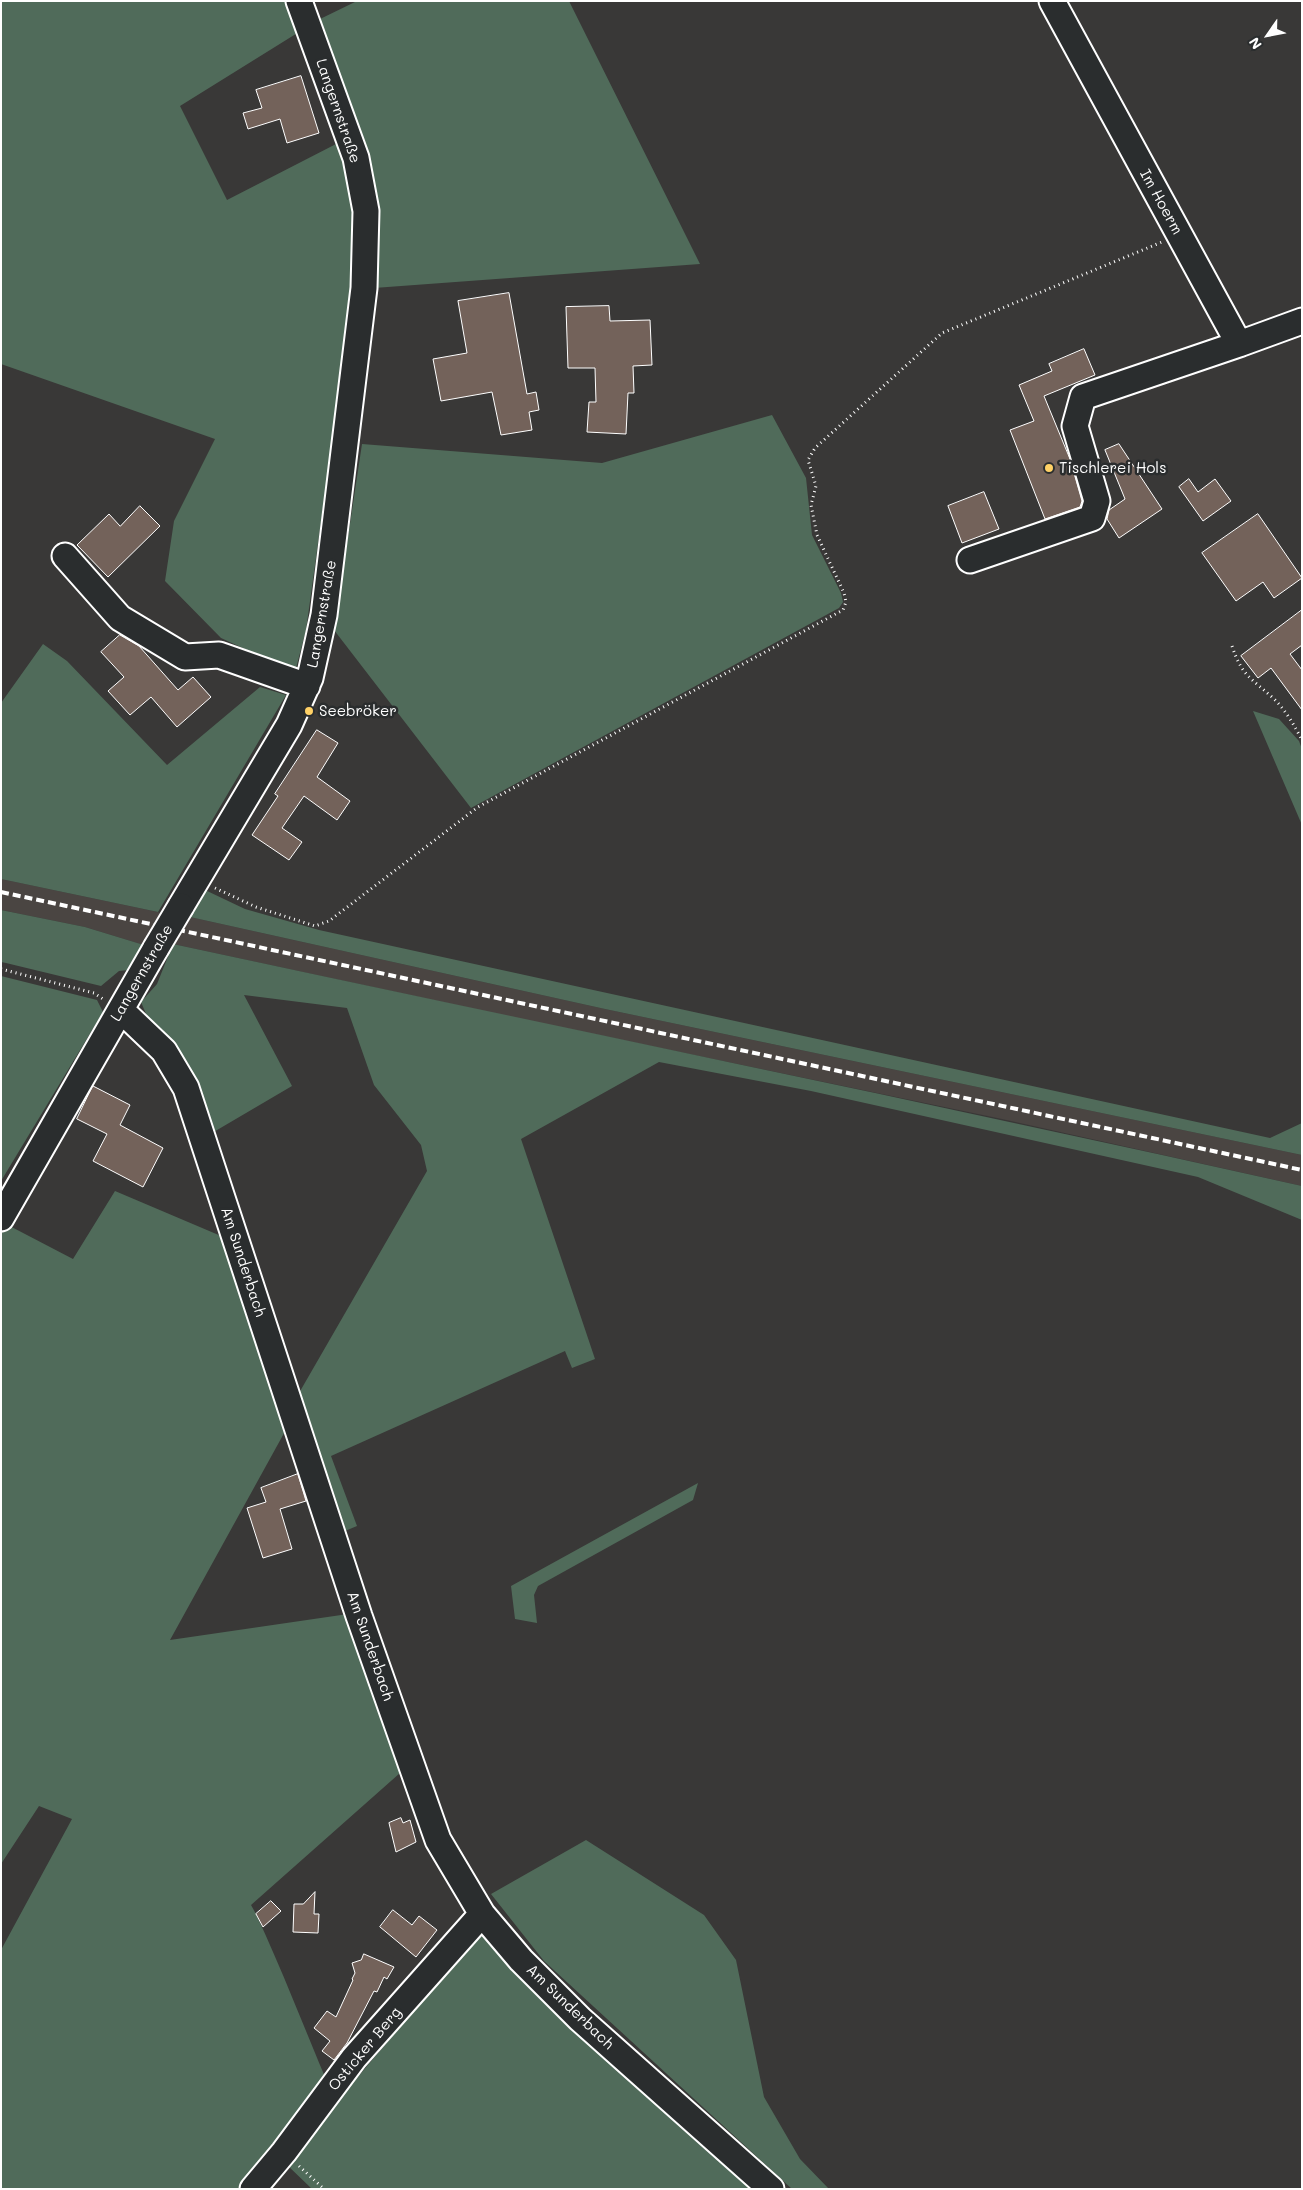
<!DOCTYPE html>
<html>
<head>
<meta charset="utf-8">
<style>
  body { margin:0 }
  #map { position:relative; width:1303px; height:2190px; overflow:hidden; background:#393837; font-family:Mali,sans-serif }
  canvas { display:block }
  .frame { position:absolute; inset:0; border:2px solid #fff; pointer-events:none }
  .north { position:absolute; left:1243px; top:10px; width:50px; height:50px; -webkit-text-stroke:4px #2a2d2e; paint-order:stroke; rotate:237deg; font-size:14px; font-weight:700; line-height:20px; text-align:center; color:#fff }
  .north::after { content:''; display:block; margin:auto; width:18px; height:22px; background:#fff; clip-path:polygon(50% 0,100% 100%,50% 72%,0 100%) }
</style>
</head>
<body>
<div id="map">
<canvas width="1303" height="2190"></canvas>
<div class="frame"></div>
<div class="north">N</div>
</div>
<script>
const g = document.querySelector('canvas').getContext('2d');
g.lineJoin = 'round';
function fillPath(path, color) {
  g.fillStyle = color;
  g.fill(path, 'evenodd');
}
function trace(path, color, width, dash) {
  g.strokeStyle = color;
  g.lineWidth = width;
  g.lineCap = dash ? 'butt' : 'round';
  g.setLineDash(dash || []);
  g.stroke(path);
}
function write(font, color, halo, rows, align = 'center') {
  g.font = font + ' Mali,sans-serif';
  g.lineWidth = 5;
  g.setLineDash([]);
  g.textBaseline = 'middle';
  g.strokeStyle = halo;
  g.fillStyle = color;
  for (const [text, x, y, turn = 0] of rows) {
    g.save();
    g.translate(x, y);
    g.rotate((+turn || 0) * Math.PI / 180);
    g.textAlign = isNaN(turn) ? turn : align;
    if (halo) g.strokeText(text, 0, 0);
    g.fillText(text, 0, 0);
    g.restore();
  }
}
fillPath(new Path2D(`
  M1,879L158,912L163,914L144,945L85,927L1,910Z
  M190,917L605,1009L1302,1155V1186L1002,1119L516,1018L173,944Z`), '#4a4542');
fillPath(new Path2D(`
  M1,1H288L299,32L180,106L227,200L338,143L355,209L354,283L306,630L295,672L221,638L165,581L174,521L215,439L1,364Z
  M357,1H569L700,264L374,288L378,221L369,157L318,20Z
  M772,415L806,478L812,535L841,593L843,602L839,608L471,808L334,630L362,444L602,463Z
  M43,644L67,661L167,765L260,687L286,695L158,912L1,879V703Z
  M1253,711L1279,719L1299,741L1302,749V825Z
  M205,890L245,909L319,930L1270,1138L1302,1123V1155L605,1009L190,917Z
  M1,910L85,927L144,945L129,970L119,971L101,986L6,963L1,962Z
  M173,944C549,1025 926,1102 1302,1186V1220L1198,1177L811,1091L659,1062L521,1139L595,1359L572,1368L565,1351L331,1456L357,1526L345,1531L299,1393L427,1171L421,1145L374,1085L347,1008L244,995L292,1086L212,1133L188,1063L149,1021L141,1002L157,984Z
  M1,976L97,1000L103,1012L1,1181Z
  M115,1191L221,1236L288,1426L170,1640L348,1614L400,1773L251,1905L256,1914C282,1970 304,2027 328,2084L240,2189H1V1950L72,1819L39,1806L1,1864V1224L2,1222L73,1259Z
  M698,1483L693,1500L538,1586L534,1595L537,1623L515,1619L511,1586Z
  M586,1840L704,1915L736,1960L764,2097L800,2159L829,2189H792L544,1961L491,1894Z
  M484,1936L488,1938L504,1958L581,2038L752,2189H312L285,2163L471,1943L478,1937Z`), '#506b5a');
const building = new Path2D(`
  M301,76L319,133L287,143L280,119L248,129L243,113L262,108L256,90Z
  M509,293L527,394L536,392L539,410L529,412L532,430L501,435L492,392L441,401L433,359L467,353L458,301Z
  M609,306L610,321L650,320L652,365L633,366L634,393H628L626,434L587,432L589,402H596L595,368H568L566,307Z
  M1084,349L1095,375L1044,396L1070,459L1082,501L1080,507L1045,519L1010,430L1034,421L1019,385L1052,371L1049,364Z
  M1119,444L1162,509L1119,538L1107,519L1109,510L1125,499L1105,450Z
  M1189,479L1198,492L1215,479L1231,501L1203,521L1179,487Z
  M984,492L999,529L962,543L948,506Z
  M140,506L160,526L108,577L77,545L109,514L120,526Z
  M1258,514L1302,578L1274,598L1263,582L1236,601L1202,553Z
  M1302,610V645L1290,654L1302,670V710L1271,668L1258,678L1241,656Z
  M120,635L139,646L178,690L193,677L211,697L177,727L151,697L130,715L108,691L124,677L101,652Z
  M317,730L338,743L317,777L350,801L337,820L304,796L282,828L302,842L289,860L252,835L278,796L275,794Z
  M93,1086L130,1105L120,1125L163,1148L143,1187L93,1161L107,1134L77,1119Z
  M298,1474L306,1501L280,1509L292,1549L263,1558L247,1508L266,1502L261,1488Z
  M401,1818L403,1823L410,1820L416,1842L396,1852L389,1823Z
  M315,1892L314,1914H319L318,1933L293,1932L294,1904H303Z
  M271,1901L281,1911L263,1927L256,1914Z
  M393,1910L412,1925L419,1916L437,1930L416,1957L380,1927Z
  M364,1954L394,1967L387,1979L384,1977L377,1992L374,1991L347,2043L334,2060L322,2051L330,2041L314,2028L327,2011L336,2017L353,1980L352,1979L355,1973L352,1963L361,1960Z`);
fillPath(building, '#73625a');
trace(building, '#fff', 1);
const minor = new Path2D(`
  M1052,1L1239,344L1302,321
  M65,556L120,618L185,657L219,655L307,686
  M970,560L1092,518L1097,501L1075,426L1083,397L1239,344
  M181,906L289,725L310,678L324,615L364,288L366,211L356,158L299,1
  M121,1010L164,1051L186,1088L359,1616L438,1840L482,1914L521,1960L580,2019L771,2189
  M1,1218L156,948
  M253,2189L284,2152L354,2058L482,1914`);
trace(minor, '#fff', 29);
trace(new Path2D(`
  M1232,646C1242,676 1251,678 1273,698C1285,709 1294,725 1302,740
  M215,888L256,907L315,926L329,921L478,807L843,610L846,602L844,593L817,535L811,505L816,486L808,460L815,448L942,333L1162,242
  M1,969L94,993L103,999
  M299,2166L324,2189`), '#fff', 3, [1, 4]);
trace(minor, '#2a2d2e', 25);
trace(new Path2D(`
  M1,892L1302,1170`), '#fff', 4, [8, 4]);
const minorBridge = new Path2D(`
  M156,948L181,906`);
trace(minorBridge, '#fff', 29, []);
trace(minorBridge, '#2a2d2e', 25);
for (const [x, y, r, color] of [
  [1049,468,5,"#ffd166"],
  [309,711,5,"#ffd166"]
]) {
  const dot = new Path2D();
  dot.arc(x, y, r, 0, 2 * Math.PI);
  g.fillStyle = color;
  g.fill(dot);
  trace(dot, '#2a2d2e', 2);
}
write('15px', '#fff', '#2a2d2e', [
  ["Langernstraße",338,111,71],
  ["Im Hoerm",1161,202,61],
  ["Langernstraße",322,614,-80],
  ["Langernstraße",142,973,-60],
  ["Am Sunderbach",243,1262,72],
  ["Am Sunderbach",370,1646,71],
  ["Am Sunderbach",570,2007,44],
  ["Osticker Berg",365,2049,-50]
]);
write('15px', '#fff', '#2a2d2e', [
  ["Tischlerei Hols",1059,468],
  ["Seebröker",319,711]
], 'left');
</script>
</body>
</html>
